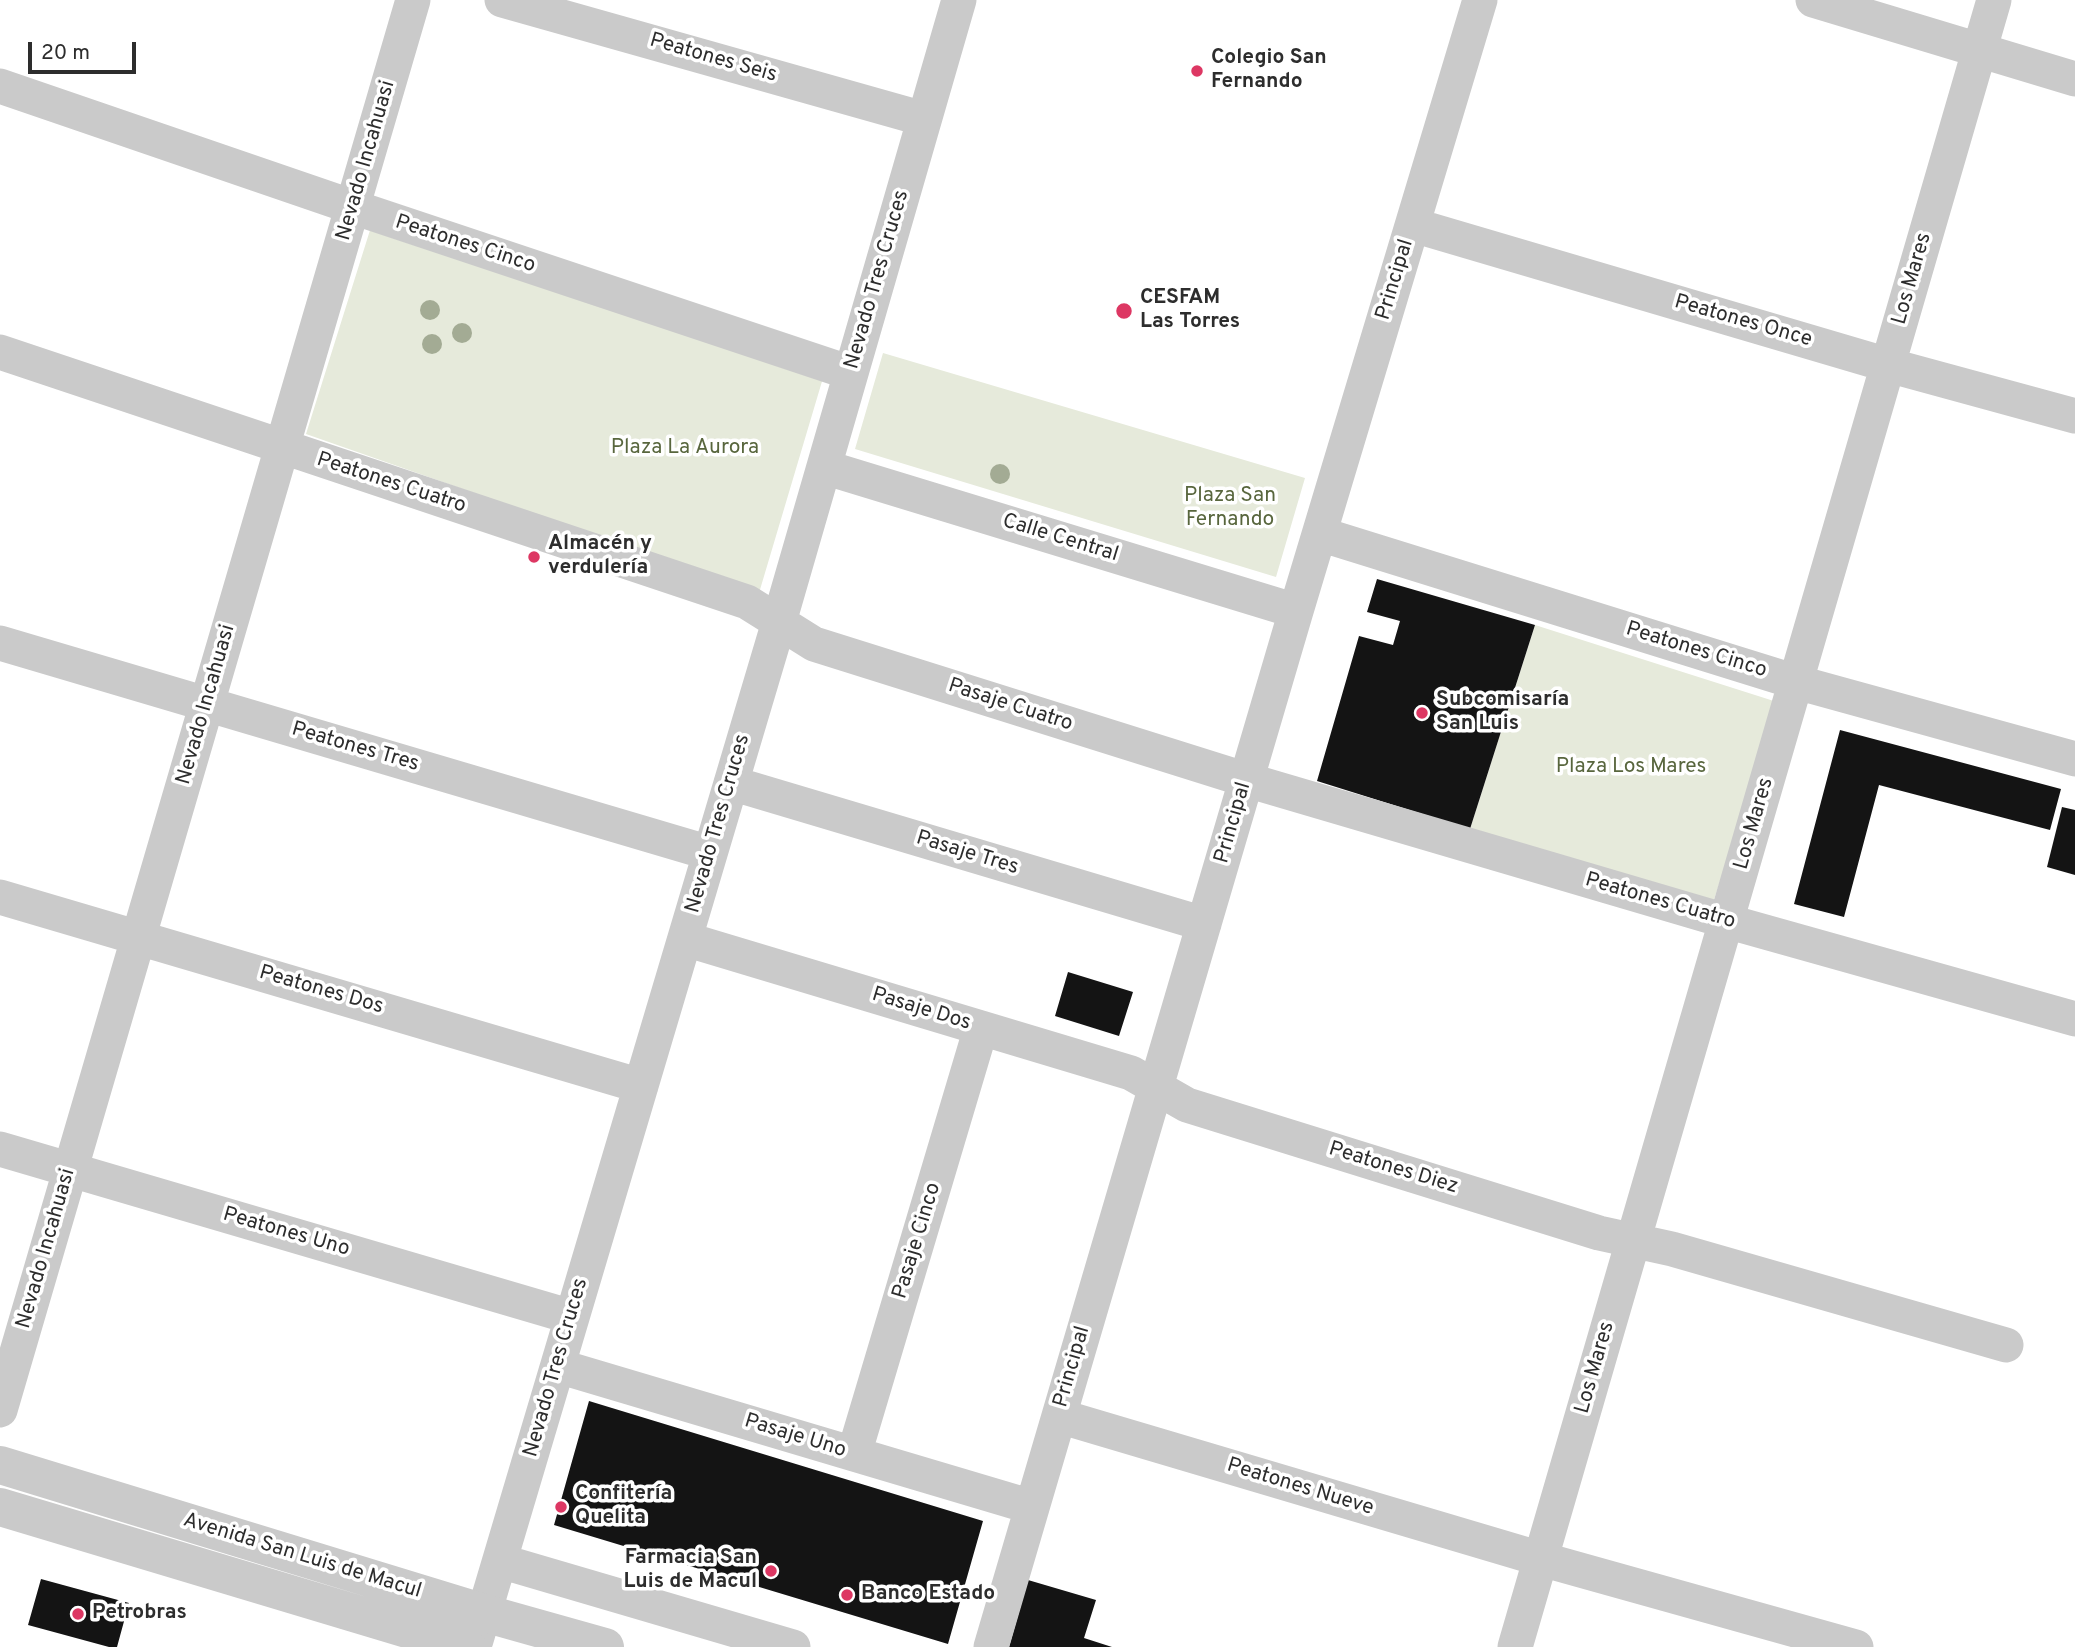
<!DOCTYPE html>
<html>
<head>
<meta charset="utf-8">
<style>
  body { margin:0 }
  #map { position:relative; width:2075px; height:1647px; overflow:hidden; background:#fff; font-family:Overpass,sans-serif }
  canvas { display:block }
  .scale { position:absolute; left:28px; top:42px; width:108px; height:32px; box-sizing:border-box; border:4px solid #2d2d2d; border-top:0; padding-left:9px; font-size:21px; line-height:24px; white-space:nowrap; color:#2d2d2d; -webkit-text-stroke:5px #fff; paint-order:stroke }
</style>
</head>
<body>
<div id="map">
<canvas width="2075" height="1647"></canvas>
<div class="scale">20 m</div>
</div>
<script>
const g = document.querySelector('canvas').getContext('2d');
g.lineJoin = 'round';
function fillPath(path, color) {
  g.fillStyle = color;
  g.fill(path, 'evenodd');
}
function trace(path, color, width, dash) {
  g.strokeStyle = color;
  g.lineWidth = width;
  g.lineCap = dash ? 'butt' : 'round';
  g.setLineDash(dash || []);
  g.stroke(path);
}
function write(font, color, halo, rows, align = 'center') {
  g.font = font + ' Overpass,sans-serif';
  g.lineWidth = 7;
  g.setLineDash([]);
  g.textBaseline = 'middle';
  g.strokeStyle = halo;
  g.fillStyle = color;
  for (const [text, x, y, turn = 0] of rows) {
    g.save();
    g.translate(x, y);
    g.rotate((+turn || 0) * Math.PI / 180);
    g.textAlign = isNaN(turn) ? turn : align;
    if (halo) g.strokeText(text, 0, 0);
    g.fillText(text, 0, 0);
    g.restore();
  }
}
fillPath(new Path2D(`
  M371,227L823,378L759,593L306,434Z
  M883,353L1305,478L1276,577L855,449Z
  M1535,625L1777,702L1712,906L1470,829Z`), '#e6eadb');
fillPath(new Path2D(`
  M1377,579L1535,625L1470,829L1317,781L1359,636L1393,645L1400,621L1367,612Z
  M1840,730L2061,789L2050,830L1879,785L1844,917L1794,904Z
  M2062,807L2075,810V875L2047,867Z
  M1068,972L1133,992L1119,1036L1055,1016Z
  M589,1401L983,1521L948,1644L554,1525Z
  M41,1579L129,1603L117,1647H109L28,1625Z
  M1028,1580L1096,1600L1084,1638L1112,1647H1009Z`), '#141414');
trace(new Path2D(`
  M502,0L924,119
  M1813,0L2075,79
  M0,86L353,207L851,373
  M1413,225L1888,365L2075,416
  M0,352L747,602L814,644L1247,780L1726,921L2075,1019
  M824,467L1296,611
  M1320,534L1796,682L2075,759
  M0,643L710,853
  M731,783L1204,924
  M0,897L641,1086
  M685,939L1131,1073L1187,1105L1599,1233L1672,1249L2006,1345
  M0,1149L572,1317
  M558,1366L1032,1507
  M0,1410L413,0
  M1059,1416L1541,1559L1856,1647
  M854,1454L981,1028
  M500,1561L793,1647
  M476,1640L779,622L959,0
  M991,1647L1296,611L1480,0
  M1515,1647L1994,0`), '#cacaca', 35);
trace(new Path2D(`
  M0,1465L484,1613L605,1647
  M0,1507L467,1647`), '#cacaca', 38);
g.fillStyle = '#a3ab94';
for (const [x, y] of [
  [430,310],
  [462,333],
  [432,344],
  [1000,474]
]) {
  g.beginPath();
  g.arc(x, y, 10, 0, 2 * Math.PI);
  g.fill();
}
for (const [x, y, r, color] of [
  [1197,71,7,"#dd3763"],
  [1124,311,9,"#dd3763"],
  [534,557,7,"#dd3763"],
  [1422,713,7,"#dd3763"],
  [561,1507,7,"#dd3763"],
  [771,1571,7,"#dd3763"],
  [847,1595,7,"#dd3763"],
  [78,1614,7,"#dd3763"]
]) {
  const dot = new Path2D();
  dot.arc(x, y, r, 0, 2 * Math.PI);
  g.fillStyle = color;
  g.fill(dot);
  trace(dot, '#fff', 2.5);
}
write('21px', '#2d2d2d', '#fff', [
  ["Peatones Seis",713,59,16],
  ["Nevado Incahuasi",367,161,-74],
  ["Peatones Cinco",465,245,18],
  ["Los Mares",1913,279,-74],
  ["Nevado Tres Cruces",878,280,-74],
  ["Principal",1396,280,-73],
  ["Peatones Once",1743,322,16],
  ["Peatones Cuatro",391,484,18],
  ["Calle Central",1060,539,17],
  ["Peatones Cinco",1696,651,17],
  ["Nevado Incahuasi",207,705,-74],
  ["Pasaje Cuatro",1010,706,18],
  ["Peatones Tres",355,748,16],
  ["Principal",1234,823,-74],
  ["Nevado Tres Cruces",719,824,-74],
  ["Los Mares",1755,824,-74],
  ["Pasaje Tres",967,854,17],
  ["Peatones Cuatro",1660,902,16],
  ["Peatones Dos",321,991,16],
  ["Pasaje Dos",921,1010,17],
  ["Peatones Diez",1393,1169,17],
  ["Peatones Uno",286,1233,16],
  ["Pasaje Cinco",918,1241,-73],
  ["Nevado Incahuasi",47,1249,-74],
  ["Principal",1073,1367,-74],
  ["Nevado Tres Cruces",557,1368,-74],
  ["Los Mares",1596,1368,-74],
  ["Pasaje Uno",795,1437,17],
  ["Peatones Nueve",1300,1488,17],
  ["Avenida San Luis de Macul",302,1557,17]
]);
write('bold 21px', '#2d2d2d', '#fff', [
  ["Colegio San",1211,59],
  ["Fernando",1211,83],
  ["CESFAM",1140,299],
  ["Las Torres",1140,323],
  ["Almacén y",548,545],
  ["verdulería",548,569],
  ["Subcomisaría",1436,701],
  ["San Luis",1436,725],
  ["Confitería",575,1495],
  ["Quelita",575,1519],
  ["Farmacia San",757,1559,"right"],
  ["Luis de Macul",757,1583,"right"],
  ["Banco Estado",861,1595],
  ["Petrobras",92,1614]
], 'left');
write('21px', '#58663d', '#fff', [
  ["Plaza La Aurora",685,449],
  ["Plaza San",1230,497],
  ["Fernando",1230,521],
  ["Plaza Los Mares",1631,768]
]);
</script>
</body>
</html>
